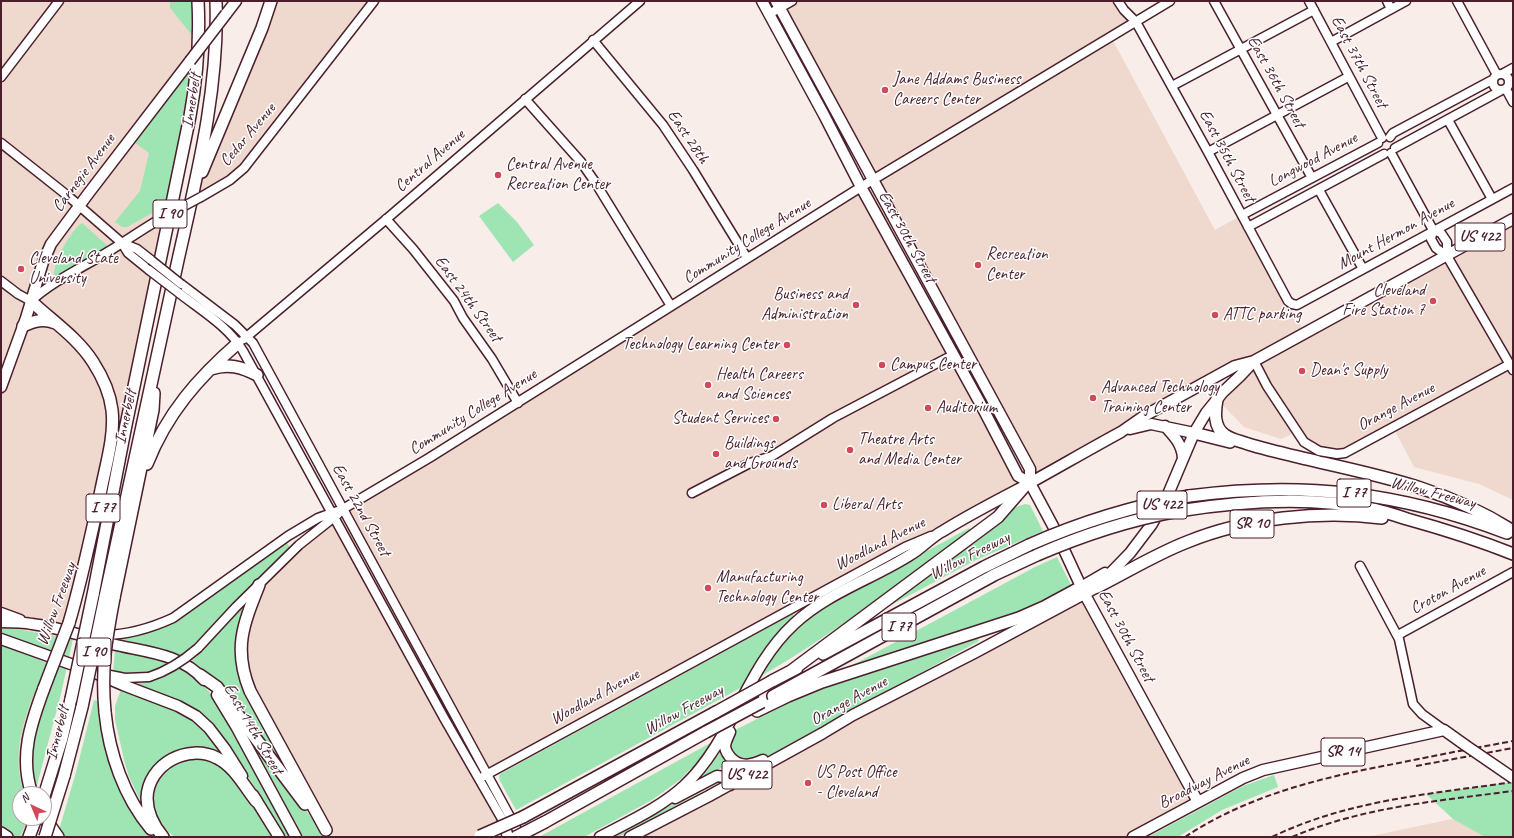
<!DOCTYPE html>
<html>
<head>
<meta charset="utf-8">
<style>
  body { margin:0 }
  #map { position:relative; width:1514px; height:838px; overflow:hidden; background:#f8ede8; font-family:Caveat,sans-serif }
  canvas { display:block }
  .frame { position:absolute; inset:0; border:2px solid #4a1f2b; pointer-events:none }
  .north { position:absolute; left:12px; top:786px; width:40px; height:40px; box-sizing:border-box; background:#fff; border:1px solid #b7a5aa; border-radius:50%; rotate:316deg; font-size:11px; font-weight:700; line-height:16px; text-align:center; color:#4a1f2b }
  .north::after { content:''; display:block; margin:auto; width:14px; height:18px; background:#d1495b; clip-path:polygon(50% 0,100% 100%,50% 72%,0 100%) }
</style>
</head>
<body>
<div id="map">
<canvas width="1514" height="838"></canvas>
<div class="frame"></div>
<div class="north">N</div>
</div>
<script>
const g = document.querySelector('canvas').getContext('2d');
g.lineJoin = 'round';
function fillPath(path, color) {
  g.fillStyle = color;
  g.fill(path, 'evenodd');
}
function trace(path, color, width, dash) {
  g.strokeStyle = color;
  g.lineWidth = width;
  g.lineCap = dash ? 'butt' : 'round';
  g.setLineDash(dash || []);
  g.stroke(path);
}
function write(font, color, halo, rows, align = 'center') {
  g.font = font + ' Caveat,sans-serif';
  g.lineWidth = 3;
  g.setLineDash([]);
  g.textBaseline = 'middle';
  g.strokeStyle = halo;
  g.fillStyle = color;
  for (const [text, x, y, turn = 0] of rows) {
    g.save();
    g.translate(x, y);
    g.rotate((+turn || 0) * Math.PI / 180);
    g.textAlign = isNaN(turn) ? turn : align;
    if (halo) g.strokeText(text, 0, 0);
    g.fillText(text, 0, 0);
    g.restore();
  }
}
fillPath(new Path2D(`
  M1,1H170V8L198,43L126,425L110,474L95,546L86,579L38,703L32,794H20V818H36L29,837H1Z
  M271,1H374L244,168L201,197L193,193Z
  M792,1H1119L1136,22L1111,37L1215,230L1242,215L1305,333L1513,219V500L1479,484L1414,467L1393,427L1345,453L1319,451L1296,432L1281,439L1244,427L1217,399L1253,362L479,779L503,821L477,837H333L326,830L250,691L241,658L259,585L343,509L873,180L780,7Z
  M1084,593L1198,802L1133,837H630Z
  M1513,806V837H1367Z`), '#efd8cd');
fillPath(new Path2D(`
  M170,1H198V43L170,8Z
  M198,53L172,202L127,227H122L115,222L140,191L149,153L130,139Z
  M498,203L517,222L534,245L513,262L479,216Z
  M82,223L110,248L54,278C52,264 70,231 82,223Z
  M1025,504L1030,505L1043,531L976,560L878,612L1016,507Z
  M969,528L971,530C902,580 835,634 761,676C780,644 800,624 830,604Z
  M287,543L290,547L182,656L167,650L121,639V637L144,634L166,626L181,619L264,557Z
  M1057,557L1072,587L1048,603L852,668L851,666L1035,567Z
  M241,609L244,612L238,657L283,757L279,760C256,730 224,680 191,662Z
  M793,614L794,616C773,637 756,659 744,686L516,810L500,781L499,776L500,774Z
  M1,626L58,637L52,651L1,633Z
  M72,634H74L61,694L36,789C12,743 57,678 72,634Z
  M977,637L979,641L770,755L749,762L737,759C728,747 729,745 733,731L807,694Z
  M1,644L47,663C30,703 7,750 25,794H20V818H28L20,837C11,837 7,834 1,826Z
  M115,650C158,659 189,664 217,701L292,837H286L227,743L214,727L177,700L136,684L154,680L151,671L134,674L113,672Z
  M121,689C149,698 181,707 203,727C213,736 220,749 228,759L223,757L166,759L144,801L141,802L129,777L125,764L115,720V706Z
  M94,700L100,702L142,822L154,837H66L59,830L76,772Z
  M249,734L326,837H301L246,735Z
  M714,741L693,770L691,768L681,779L652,800L584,837H539Z
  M721,751L742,770L733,775L730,770L721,768L703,778L702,777Z
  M195,757L218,761L237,779L273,837H174C168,831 162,826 158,818C145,788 166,763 195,757Z
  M1274,775L1278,787L1222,810L1178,837H1148L1243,786Z
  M715,781H721L619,837H612Z
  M1513,782V837H1485L1453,819L1426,794Z`), '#9ee5b3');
const minor = new Path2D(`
  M1118,1L1124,10L1136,22L1208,152L1288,301L1292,304L1297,305L1513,188
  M1214,1L1312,178
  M1309,1L1382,138
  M1387,1L1391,9
  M1457,1L1497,75
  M769,14L792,1
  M593,40L663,125L693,170L747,258
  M1331,42L1406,1
  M1504,73L1513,68
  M1493 82a8 8 0 1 1 16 0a8 8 0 1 1-16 0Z
  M1,77L59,1
  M1172,86L1314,10
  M1506,89L1513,102
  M525,99L581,162L595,182L671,306
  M1448,120L1492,199
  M1390,137L1393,133L1492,80
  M1,143L68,196L122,243L137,249L151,260
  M1395,148L1500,91
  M1208,152L1348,77
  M1391,153L1433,230L1441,233L1447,242V256
  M1319,190L1363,269
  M201,197L230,180L244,168L374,1
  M1242,215L1378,143
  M386,219L413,249L454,301L463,318L492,359L518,403
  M1248,227L1384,154
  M1433,230L1431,239L1436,248L1447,256L1513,370
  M122,243L128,253L149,270
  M1,281L18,294L31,301C54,280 84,267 111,250C127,240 143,229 160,219
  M181,284L235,325L253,343L521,837
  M179,293C202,311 228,326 243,351L444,718L506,826
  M244,339L390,216L640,1
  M1254,361L1267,386L1304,442L1319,451L1337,454L1345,453L1510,364
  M692,493L750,463L772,456L833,418L947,358
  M1360,566L1399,639L1413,704L1422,714L1444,730
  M104,635C128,635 151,628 173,618L288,536L318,518L343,509L429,458L861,187L1170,1
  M1398,635L1513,572
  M198,648L236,607L299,545L338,514
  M105,674L125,678L149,677
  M484,776L905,547L931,536`);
const major = new Path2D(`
  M762,1L824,115L861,187L980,403L1018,476L1030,483
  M776,1L1030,469V483L1053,526L1084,593L1198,802
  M226,14L236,1
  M1,387L26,318L43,262L51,244L88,194L190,61
  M1165,426C1174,436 1182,444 1183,458
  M1130,429L1151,424L1194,433
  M1081,587L1105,573
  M1,613L20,620
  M1,622C11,622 22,622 32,624C59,627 85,637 112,644C143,652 181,653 204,680
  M1,639L93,672L123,685L178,706L196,716L209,728L225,749L242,776
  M217,695L237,728L296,837
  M730,732C728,737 725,742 725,747C726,752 728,755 731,758C741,768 752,765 763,760
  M253,795L279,837
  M675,798L717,776L724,777L730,785
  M503,821L508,837
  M600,837C628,822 660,808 684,786C733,740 745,669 794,624C827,593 872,579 910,555C922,548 931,537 943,531C967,516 992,503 1017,490C1052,471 1086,451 1121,432L1144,416L1235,366L1254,361L1513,219
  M630,837L709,796L823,733L853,715L976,652L1097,587L1130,553L1152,524L1169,492L1194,433L1206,413L1223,392L1240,376L1254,361
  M1133,837L1243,778L1263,770L1444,730L1465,745`);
const highway = new Path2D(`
  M202,172L262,28L271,1
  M31,301C52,321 77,337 93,362C102,376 110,393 112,410C115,436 106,464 101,490C91,535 82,579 69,623
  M23,326C34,321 44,318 55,323
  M211,369C228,363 242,367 257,375
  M1217,399C1215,411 1213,427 1225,435C1232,440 1240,441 1248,444C1271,451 1295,456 1319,462C1390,478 1450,491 1513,531
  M1194,433L1230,442
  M147,464C167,413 198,378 238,343
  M1189,496C1302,481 1400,492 1507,533
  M1178,511C1240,501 1310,496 1372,509C1383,511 1395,515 1407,519C1443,529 1478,540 1513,554
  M259,585C243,625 233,649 250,691L326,830
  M1097,587C1127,572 1156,554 1187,542C1246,518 1320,510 1382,518
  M93,595L126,425L190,116C197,78 200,40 198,1
  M105,597C129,485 154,373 178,260C197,175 219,89 216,1
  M114,598L153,410L154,393
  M823,654L984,567L1029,545
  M791,671L998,517L1025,486
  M200,675L217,687L305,804
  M772,681L797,668
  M773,696L994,575L1037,555
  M757,711L788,696L822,682L1019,618L1044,607L1081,587
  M105,712C109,753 124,797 151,829
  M64,776L82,707
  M32,794C19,757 31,723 44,688
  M44,796L62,738L71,699
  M44,817L58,837
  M523,817L716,712
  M545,822L706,732
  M1,833L7,837
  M29,837L36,818
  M163,837C153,825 147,813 147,798C148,764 188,743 217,758C233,765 245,787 256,801`);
trace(minor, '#4a1f2b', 11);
trace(major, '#4a1f2b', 13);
trace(highway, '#4a1f2b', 14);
trace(minor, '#fff', 8);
trace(major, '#fff', 10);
trace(highway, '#fff', 11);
trace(new Path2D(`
  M1416,766L1513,748
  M1185,837C1250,794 1324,777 1399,763C1437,755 1475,748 1513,741
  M1272,837C1348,800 1431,794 1513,782
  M1292,837C1362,807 1438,801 1513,791`), '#4a1f2b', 2, [6, 3]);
const minorBridge = new Path2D(`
  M160,219L201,197
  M151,260L181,284
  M149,270L179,293
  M149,677C168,671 183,661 198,648`);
const majorBridge = new Path2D(`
  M190,61L226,14
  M1465,745L1513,778`);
const highwayBridge = new Path2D(`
  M1029,545C1081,522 1133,506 1189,496
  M1037,555C1083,535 1129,520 1178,511
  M44,688L69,623
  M71,699L93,595
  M82,707L105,597
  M105,712C101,669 106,640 114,598
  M716,712L772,681
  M706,732L762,702
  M480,836L523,817
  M45,837L64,776
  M516,837L545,822`);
trace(minorBridge, '#4a1f2b', 11, []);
trace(majorBridge, '#4a1f2b', 13, []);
trace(highwayBridge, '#4a1f2b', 14, []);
trace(minorBridge, '#fff', 8);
trace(majorBridge, '#fff', 10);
trace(highwayBridge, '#fff', 11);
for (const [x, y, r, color] of [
  [885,90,4,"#d1495b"],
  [498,175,4,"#d1495b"],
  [978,265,4,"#d1495b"],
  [21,269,4,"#d1495b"],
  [1433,301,4,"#d1495b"],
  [856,305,4,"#d1495b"],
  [1215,315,4,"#d1495b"],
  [787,345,4,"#d1495b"],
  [882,365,4,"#d1495b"],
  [1302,371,4,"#d1495b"],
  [708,385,4,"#d1495b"],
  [1093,398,4,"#d1495b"],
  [928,408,4,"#d1495b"],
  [776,419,4,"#d1495b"],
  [850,450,4,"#d1495b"],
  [716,454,4,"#d1495b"],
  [824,505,4,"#d1495b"],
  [708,588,4,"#d1495b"],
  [808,783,4,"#d1495b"]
]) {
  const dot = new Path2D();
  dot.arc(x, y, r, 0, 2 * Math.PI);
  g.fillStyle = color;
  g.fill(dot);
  trace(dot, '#fff', 1.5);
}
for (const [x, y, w] of [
  [170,214,34],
  [1480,237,50],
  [1354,493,34],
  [1162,505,50],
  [103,508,34],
  [1252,524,44],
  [899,627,34],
  [94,652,34],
  [1343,752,44],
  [747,775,50]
]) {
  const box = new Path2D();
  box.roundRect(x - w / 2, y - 14, w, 28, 3);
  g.fillStyle = '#fff';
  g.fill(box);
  trace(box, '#4a1f2b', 1);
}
write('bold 16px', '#4a1f2b', null, [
  ["I 90",170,214],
  ["US 422",1480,237],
  ["I 77",1354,493],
  ["US 422",1162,505],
  ["I 77",103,508],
  ["SR 10",1252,524],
  ["I 77",899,627],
  ["I 90",94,652],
  ["SR 14",1343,752],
  ["US 422",747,775]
]);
write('17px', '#4a1f2b', '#fff', [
  ["East 37th Street",1359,62,62],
  ["East 36th Street",1276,82,61],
  ["Innerbelt",192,101,-81],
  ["Cedar Avenue",248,135,-50],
  ["East 28th",688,137,56],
  ["East 35th Street",1227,156,62],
  ["Longwood Avenue",1313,160,-28],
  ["Central Avenue",430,161,-41],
  ["Carnegie Avenue",84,173,-53],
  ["Mount Hermon Avenue",1396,234,-29],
  ["East 30th Street",907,237,61],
  ["Community College Avenue",747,241,-32],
  ["East 24th Street",468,299,54],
  ["Orange Avenue",1396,407,-28],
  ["Community College Avenue",473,412,-32],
  ["Innerbelt",126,417,-78],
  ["Willow Freeway",1433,493,14],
  ["East 22nd Street",361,510,61],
  ["Woodland Avenue",880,544,-27],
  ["Willow Freeway",970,556,-27],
  ["Croton Avenue",1448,590,-29],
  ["Willow Freeway",57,604,-70],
  ["East 30th Street",1126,636,62],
  ["Woodland Avenue",595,697,-29],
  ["Orange Avenue",849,701,-29],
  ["Willow Freeway",684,710,-29],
  ["East 14th Street",253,729,60],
  ["Innerbelt",58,733,-76],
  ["Broadway Avenue",1204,782,-27]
]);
write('17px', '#4a1f2b', '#fff', [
  ["Jane Addams Business",893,80],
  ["Careers Center",893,100],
  ["Central Avenue",506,165],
  ["Recreation Center",506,185],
  ["Recreation",986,255],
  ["Center",986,275],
  ["Cleveland State",29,259],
  ["University",29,279],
  ["Cleveland",1425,291,"right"],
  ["Fire Station 7",1425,311,"right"],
  ["Business and",848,295,"right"],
  ["Administration",848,315,"right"],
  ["ATTC parking",1223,315],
  ["Technology Learning Center",779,345,"right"],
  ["Campus Center",890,365],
  ["Dean's Supply",1310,371],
  ["Health Careers",716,375],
  ["and Sciences",716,395],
  ["Advanced Technology",1101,388],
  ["Training Center",1101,408],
  ["Auditorium",936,408],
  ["Student Services",768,419,"right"],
  ["Theatre Arts",858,440],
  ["and Media Center",858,460],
  ["Buildings",724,444],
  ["and Grounds",724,464],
  ["Liberal Arts",832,505],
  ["Manufacturing",716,578],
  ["Technology Center",716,598],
  ["US Post Office",816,773],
  ["- Cleveland",816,793]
], 'left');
</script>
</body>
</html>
